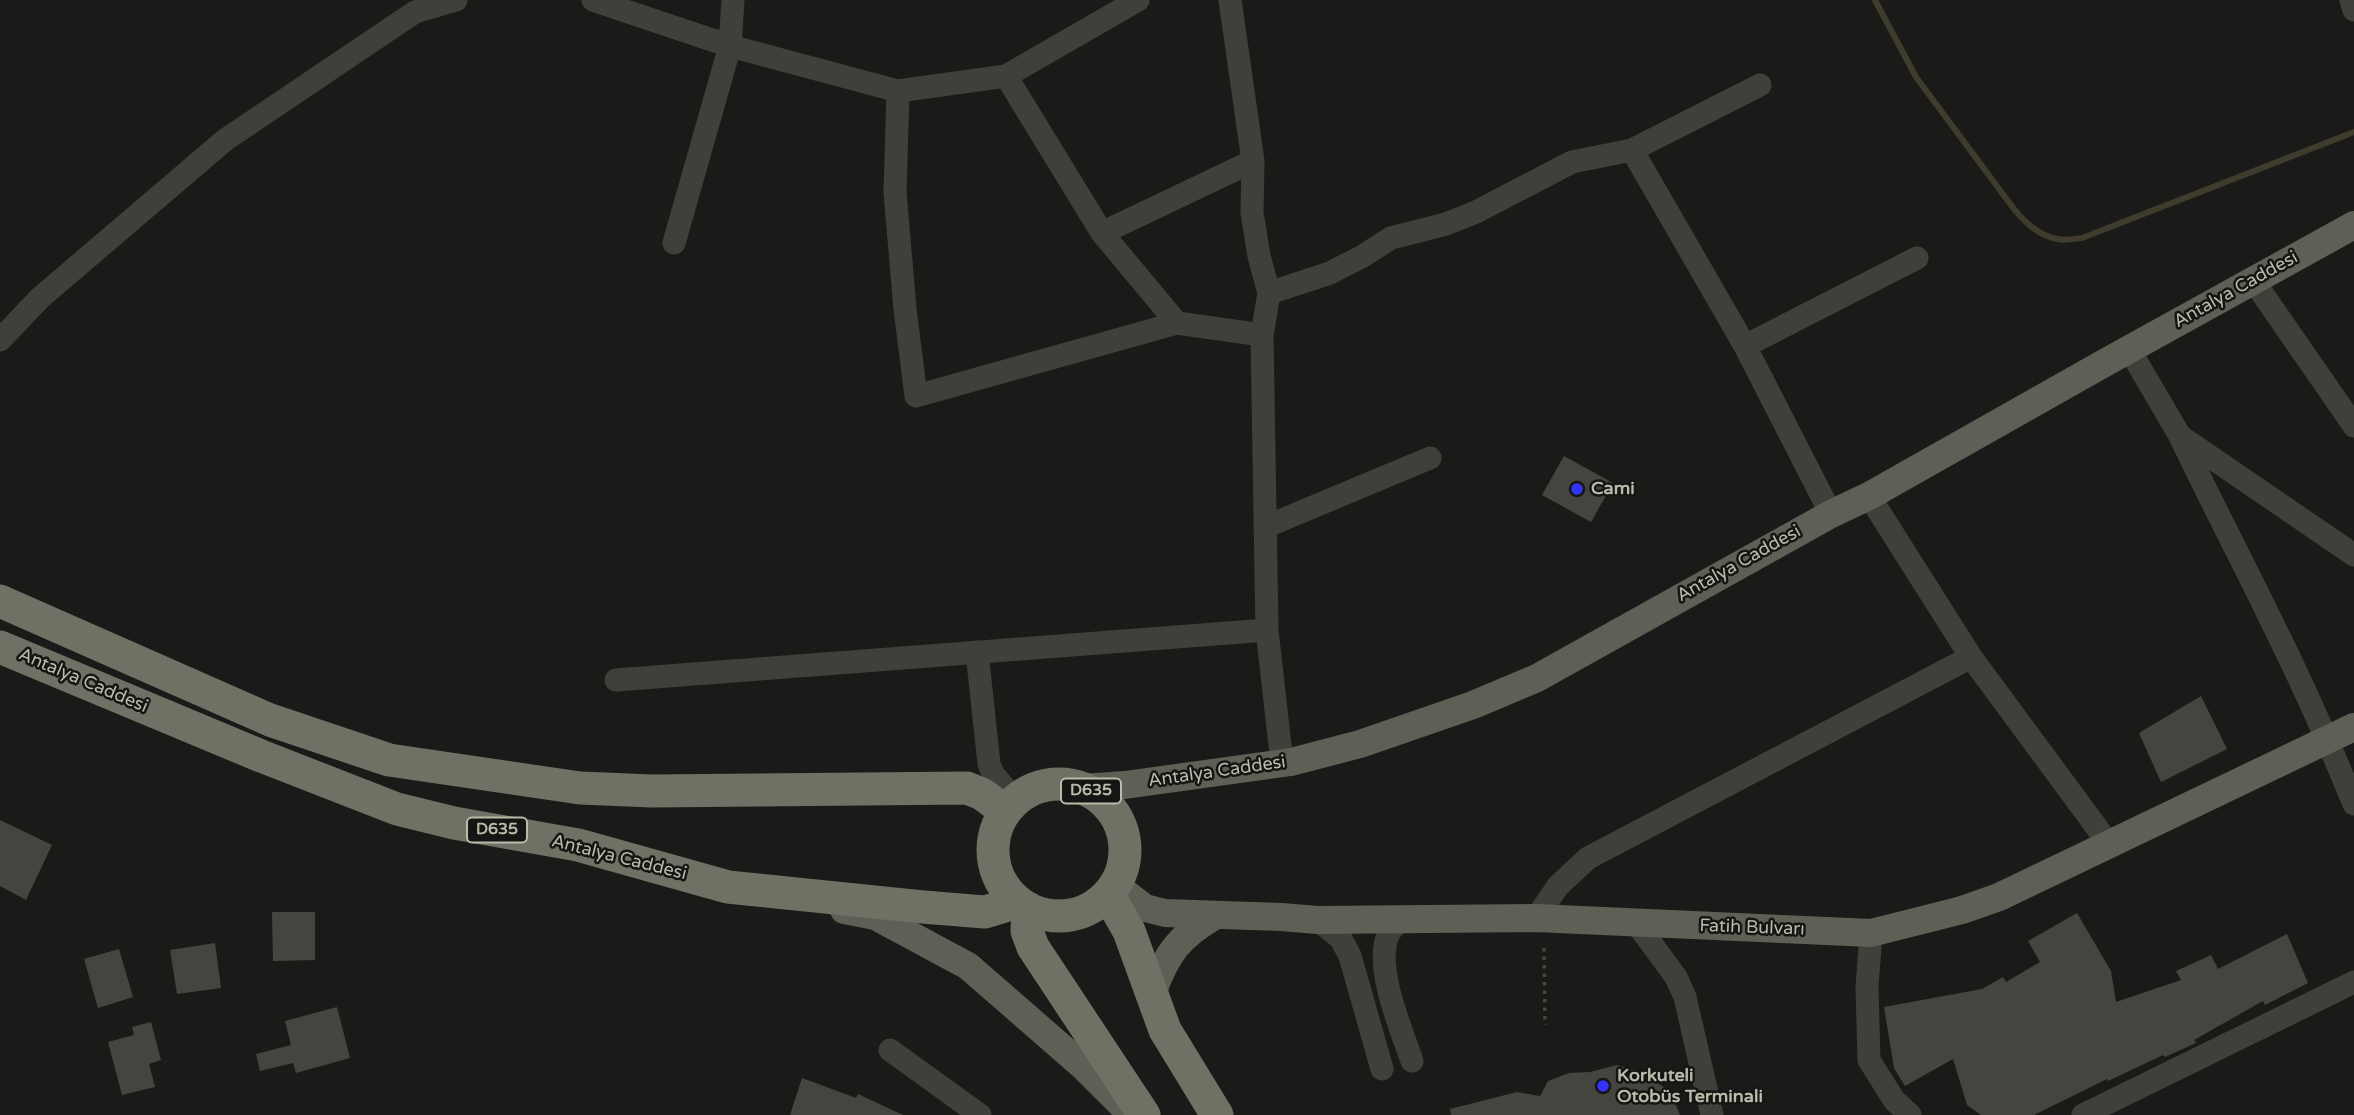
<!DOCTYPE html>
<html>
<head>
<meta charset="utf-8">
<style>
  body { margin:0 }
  canvas { display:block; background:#1a1b18 }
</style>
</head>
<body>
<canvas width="2354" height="1115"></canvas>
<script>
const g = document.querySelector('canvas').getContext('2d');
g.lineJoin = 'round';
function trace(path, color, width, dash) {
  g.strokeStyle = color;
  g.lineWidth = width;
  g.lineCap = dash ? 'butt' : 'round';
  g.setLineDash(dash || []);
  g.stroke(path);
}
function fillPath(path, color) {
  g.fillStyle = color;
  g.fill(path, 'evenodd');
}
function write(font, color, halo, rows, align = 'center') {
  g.font = font + ' "Varela Round",sans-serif';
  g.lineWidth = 5;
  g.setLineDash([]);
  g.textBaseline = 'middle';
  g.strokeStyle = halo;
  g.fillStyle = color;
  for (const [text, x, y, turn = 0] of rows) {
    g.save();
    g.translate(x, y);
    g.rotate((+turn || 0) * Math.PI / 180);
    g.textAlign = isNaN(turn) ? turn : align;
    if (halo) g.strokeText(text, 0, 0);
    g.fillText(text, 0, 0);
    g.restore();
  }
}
trace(new Path2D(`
  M1875,0L1916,77L2008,201C2020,218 2037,236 2058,239C2065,241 2074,239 2082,238L2354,132`), '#3f3b2d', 6);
fillPath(new Path2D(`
  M1564,456L1613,483L1591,522L1542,495Z
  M2201,696L2227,749L2161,782L2139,733Z
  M0,820L52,845L26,900L0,886Z
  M272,912H315V960L273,961Z
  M2077,913L2111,971L2116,1002L2181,980L2176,971L2211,955L2218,969L2287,934L2308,983L2265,1005L2263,1001L2194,1040L2196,1043L2165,1057L2163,1055L2108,1081L2107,1079L2034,1115H1981L1967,1105L1953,1059L1905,1086L1894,1068L1884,1007L1982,989L2003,977L2006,982L2040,962L2028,941Z
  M215,943L221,988L177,994L170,950Z
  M119,949L133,997L98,1008L84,959Z
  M337,1007L350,1058L296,1073L293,1063L260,1071L256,1054L291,1045L285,1021Z
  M151,1022L161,1060L149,1064L155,1087L122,1095L108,1042L134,1035L132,1027Z
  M1617,1065L1638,1071L1670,1091L1680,1115H1451L1450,1109L1517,1092L1540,1096L1548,1081L1569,1073L1590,1072Z
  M802,1078L856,1098L858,1094L903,1115H790Z`), '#44453f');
trace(new Path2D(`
  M1544,948L1545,1025`), '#46473f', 3.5, [3.5, 5]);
trace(new Path2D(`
  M593,0L730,46L898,91L1006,76L1102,233L1177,323L1262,335
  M1230,0L1253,161L1252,213L1259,256L1269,293L1262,335L1267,630L1282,763
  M2351,0L2354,10
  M1006,76L1138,0
  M898,91L895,192L905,309L916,396L1177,323
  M1632,150L1745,346L1831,514
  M1102,233L1253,161
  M674,243L730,46L733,0
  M2253,280L2354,426
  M1269,293L1330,273L1363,256L1391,238L1446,224L1476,212L1572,162L1632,150L1760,85
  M0,340L40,298L225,140L415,12L456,0
  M1745,346L1917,258
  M2129,349L2180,436L2354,555
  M2180,436C2208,496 2239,554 2268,614C2299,676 2328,740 2354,804
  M1265,527L1430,458
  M977,652L989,764L993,774L1015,800
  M1971,657L2109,844
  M616,680L1267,630
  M1404,918C1399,923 1392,927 1389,933C1373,964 1401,1029 1412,1061
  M1536,918L1558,886L1588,858L1971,657L1869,496
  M1318,920L1341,939L1350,956L1382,1069
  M1637,924L1676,977L1685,997L1712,1115
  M1871,933L1867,987L1869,1060L1894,1100L1910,1115
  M890,1050L980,1115
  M2083,1115L2354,982`), '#3f4039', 23);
trace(new Path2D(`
  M1083,788L1125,785L1291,762L1360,744L1473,705L1537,678L1831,514L1869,496L2108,361L2354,225
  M1115,885L1145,908L1165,913L1281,917L1318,920L1536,918L1871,933L1962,910L1999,897L2354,727
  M844,910L875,916L968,966L1084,1067L1132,1115
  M1152,994C1166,954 1179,936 1216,915`), '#5e5f55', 28);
trace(new Path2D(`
  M0,601L270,720L389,760L580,788L652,791L967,788L982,794L1005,811
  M0,647L261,756L397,809L454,823L578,845L728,887L923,907L985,912L1018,902
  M993 850a66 66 0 1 1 132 0a66 66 0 1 1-132 0Z
  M1108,894L1129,931L1165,1030L1217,1115
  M1028,908L1027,931L1033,947L1144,1115`), '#707165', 33);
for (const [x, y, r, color] of [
  [1577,489,7,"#3235f9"],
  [1603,1086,7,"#3235f9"]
]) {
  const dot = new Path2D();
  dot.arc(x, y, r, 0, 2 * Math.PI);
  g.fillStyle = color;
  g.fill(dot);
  trace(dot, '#151613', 2.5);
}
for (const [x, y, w] of [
  [1091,791,60],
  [497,830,60]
]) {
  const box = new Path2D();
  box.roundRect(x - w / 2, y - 12.5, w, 25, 5);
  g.fillStyle = '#151613';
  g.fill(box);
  trace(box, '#babbaa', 2);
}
write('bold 16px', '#babbaa', null, [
  ["D635",1091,791],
  ["D635",497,830]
]);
write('18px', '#babbaa', '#151613', [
  ["Antalya Caddesi",2236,290,-29],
  ["Antalya Caddesi",1739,564,-29],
  ["Antalya Caddesi",83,681,23],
  ["Antalya Caddesi",1217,772,-8],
  ["Antalya Caddesi",619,858,14],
  ["Fatih Bulvarı",1752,928,2]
]);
write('bold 18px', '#babbaa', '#151613', [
  ["Cami",1591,489],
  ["Korkuteli",1617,1076],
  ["Otobüs Terminali",1617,1097]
], 'left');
</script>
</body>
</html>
